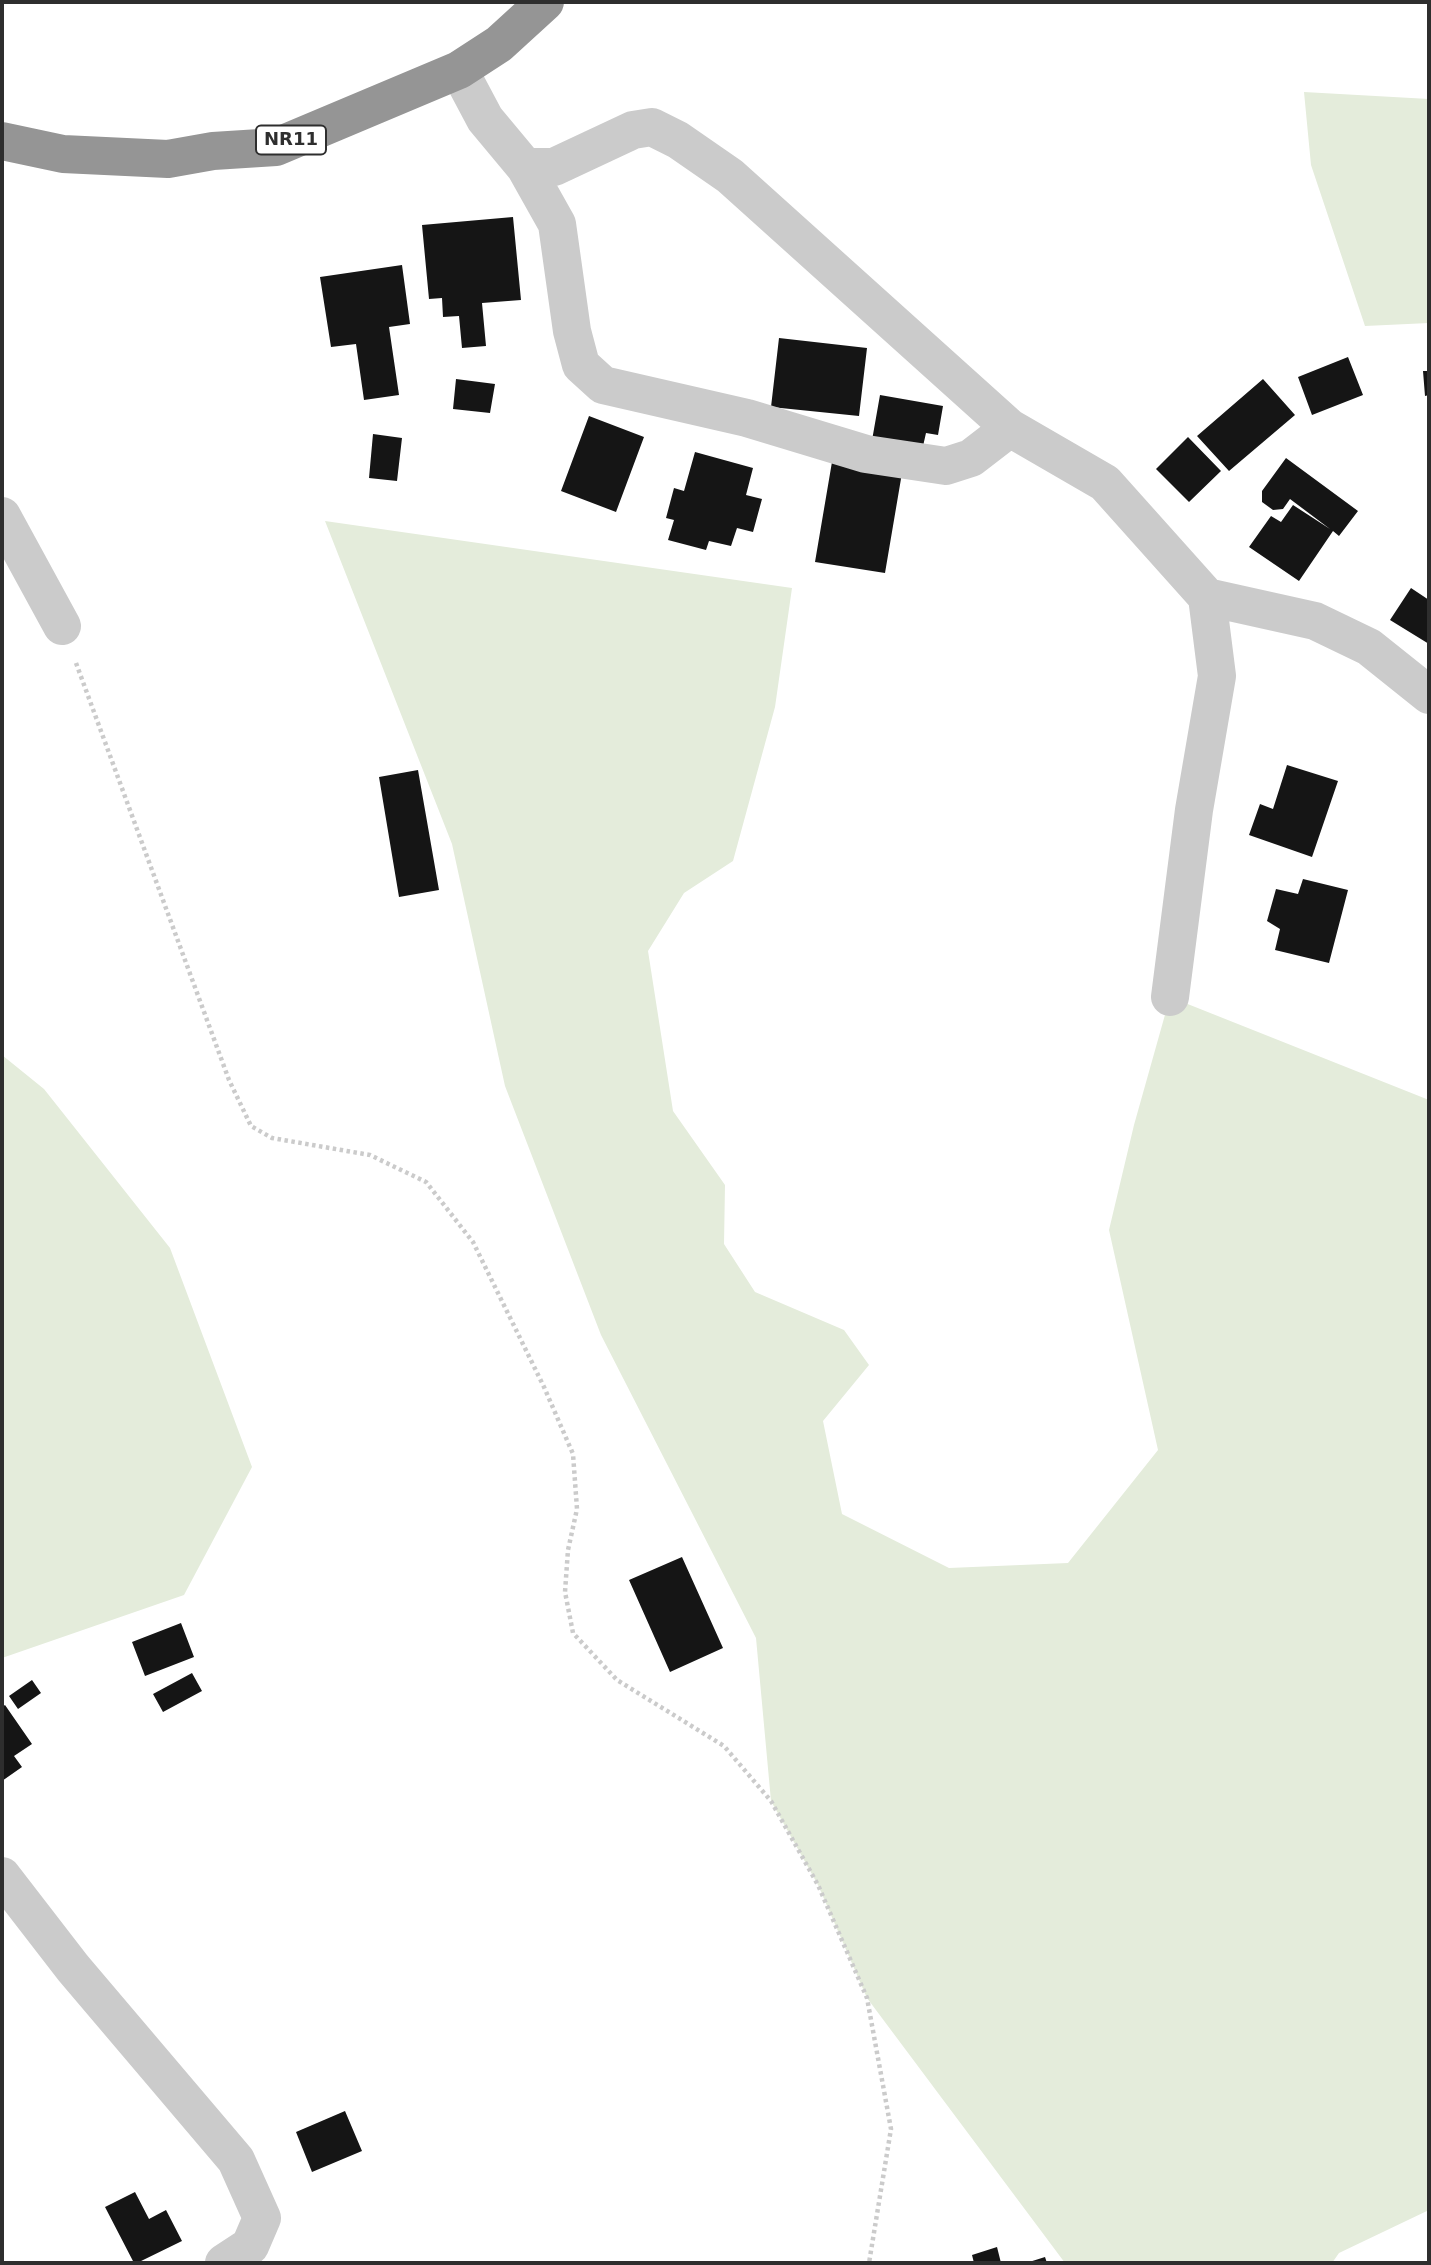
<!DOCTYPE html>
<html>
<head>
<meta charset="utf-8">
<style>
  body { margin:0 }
  #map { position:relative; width:1431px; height:2265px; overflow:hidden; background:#fff; font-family:"DejaVu Sans",sans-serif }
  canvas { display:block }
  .frame { position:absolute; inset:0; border:4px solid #2e2e2e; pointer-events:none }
</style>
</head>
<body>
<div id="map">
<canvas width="1431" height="2265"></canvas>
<div class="frame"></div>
</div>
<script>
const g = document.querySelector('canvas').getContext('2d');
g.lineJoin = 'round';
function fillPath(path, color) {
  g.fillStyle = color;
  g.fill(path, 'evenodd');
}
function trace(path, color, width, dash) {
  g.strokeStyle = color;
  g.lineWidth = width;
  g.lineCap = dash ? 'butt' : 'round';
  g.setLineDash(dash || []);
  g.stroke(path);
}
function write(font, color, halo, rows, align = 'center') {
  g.font = font + ' "DejaVu Sans",sans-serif';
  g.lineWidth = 7;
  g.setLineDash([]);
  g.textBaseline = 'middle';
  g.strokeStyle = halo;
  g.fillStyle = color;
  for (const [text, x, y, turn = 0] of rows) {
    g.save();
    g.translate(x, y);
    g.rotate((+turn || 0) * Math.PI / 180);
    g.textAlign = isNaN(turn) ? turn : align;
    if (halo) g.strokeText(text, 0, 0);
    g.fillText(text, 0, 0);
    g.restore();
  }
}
fillPath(new Path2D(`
  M1304,92L1429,99V323L1365,326L1311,165Z
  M325,521L792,588L775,707L733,861L684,893L648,951L673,1111L725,1185L724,1244L755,1292L844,1330L869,1365L823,1421L842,1514L949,1568L1068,1563L1158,1450L1109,1230L1134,1125L1170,997L1429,1100V2210L1339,2253L1332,2263H1065L867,1998L818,1885L771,1801L756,1638L601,1335L505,1086L452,844Z
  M2,1055L44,1089L170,1248L252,1467L184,1595L2,1658Z`), '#e4ecdb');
fillPath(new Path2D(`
  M513,217L521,300L482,303L486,346L462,348L459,316L443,317L442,298L429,299L422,225Z
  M402,265L410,324L389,327L399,395L364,400L356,344L331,347L320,277Z
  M779,338L867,348L859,416L771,407Z
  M1348,357L1363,395L1312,415L1298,377Z
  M1423,371H1429V395L1425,396Z
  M456,379L495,384L490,413L453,409Z
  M1263,379L1295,415L1229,471L1197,436Z
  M880,395L943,406L938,435L926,433L921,455L871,446Z
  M589,416L644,437L616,512L561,491Z
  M373,434L402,438L397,481L369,478Z
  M1188,437L1221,471L1189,502L1156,469Z
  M695,452L753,468L746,495L762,499L753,532L737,528L731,546L709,541L706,550L668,540L674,520L666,518L674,488L684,491Z
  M833,456L903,467L885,573L815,562Z
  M1286,458L1358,511L1339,536L1333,531L1299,581L1249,547L1271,516L1281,522L1293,505L1330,529L1290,499L1283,509L1273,510L1262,502V491Z
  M1411,588L1429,600V644L1390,620Z
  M1287,765L1338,781L1312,857L1249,835L1260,804L1273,809Z
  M418,770L439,890L399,897L379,777Z
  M1303,879L1348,890L1329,963L1275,950L1280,929L1267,921L1276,889L1298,894Z
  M682,1557L723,1648L670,1672L629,1580Z
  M181,1623L194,1657L145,1676L132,1642Z
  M192,1673L202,1691L163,1712L153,1694Z
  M32,1680L41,1693L18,1709L9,1696Z
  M5,1705L32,1744L14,1756L22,1767L2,1781V1707Z
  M345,2111L362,2151L312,2172L296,2132Z
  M135,2192L149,2219L166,2210L182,2241L137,2263H134L105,2207Z
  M997,2247L1001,2263H974L972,2255Z
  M1045,2257L1047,2263H1026Z`), '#151515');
trace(new Path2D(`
  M76,663L229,1080L251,1126L272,1138L370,1155L426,1182L473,1242L544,1387L573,1454L577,1509L568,1550L565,1592L573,1633L617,1680L724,1746L771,1801L818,1885L867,1998L891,2129L869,2263`), '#cbcbcb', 4.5, [3.5, 3.5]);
trace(new Path2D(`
  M459,70L485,119L525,167H554L633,130L652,127L678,140L730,176L1010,428L1105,483L1207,597L1315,621L1369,647L1429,695
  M525,167L557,224L572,331L581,365L603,385L747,418L866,454L946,466L971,458L1010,428
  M2,516L62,626
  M1170,997L1194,810L1217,676L1207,597
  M2,1876L73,1968L236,2160L262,2218L250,2246L224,2263`), '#cbcbcb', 38);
trace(new Path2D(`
  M2,141L63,154L168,159L213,151L276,147L459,70L499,44L545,2`), '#959595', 38);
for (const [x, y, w] of [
  [291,140,70]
]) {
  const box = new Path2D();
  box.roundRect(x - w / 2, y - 14.5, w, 29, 5);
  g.fillStyle = '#fff';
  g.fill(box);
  trace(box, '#2e2e2e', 2);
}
write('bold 18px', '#2e2e2e', null, [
  ["NR11",291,140]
]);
</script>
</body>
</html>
